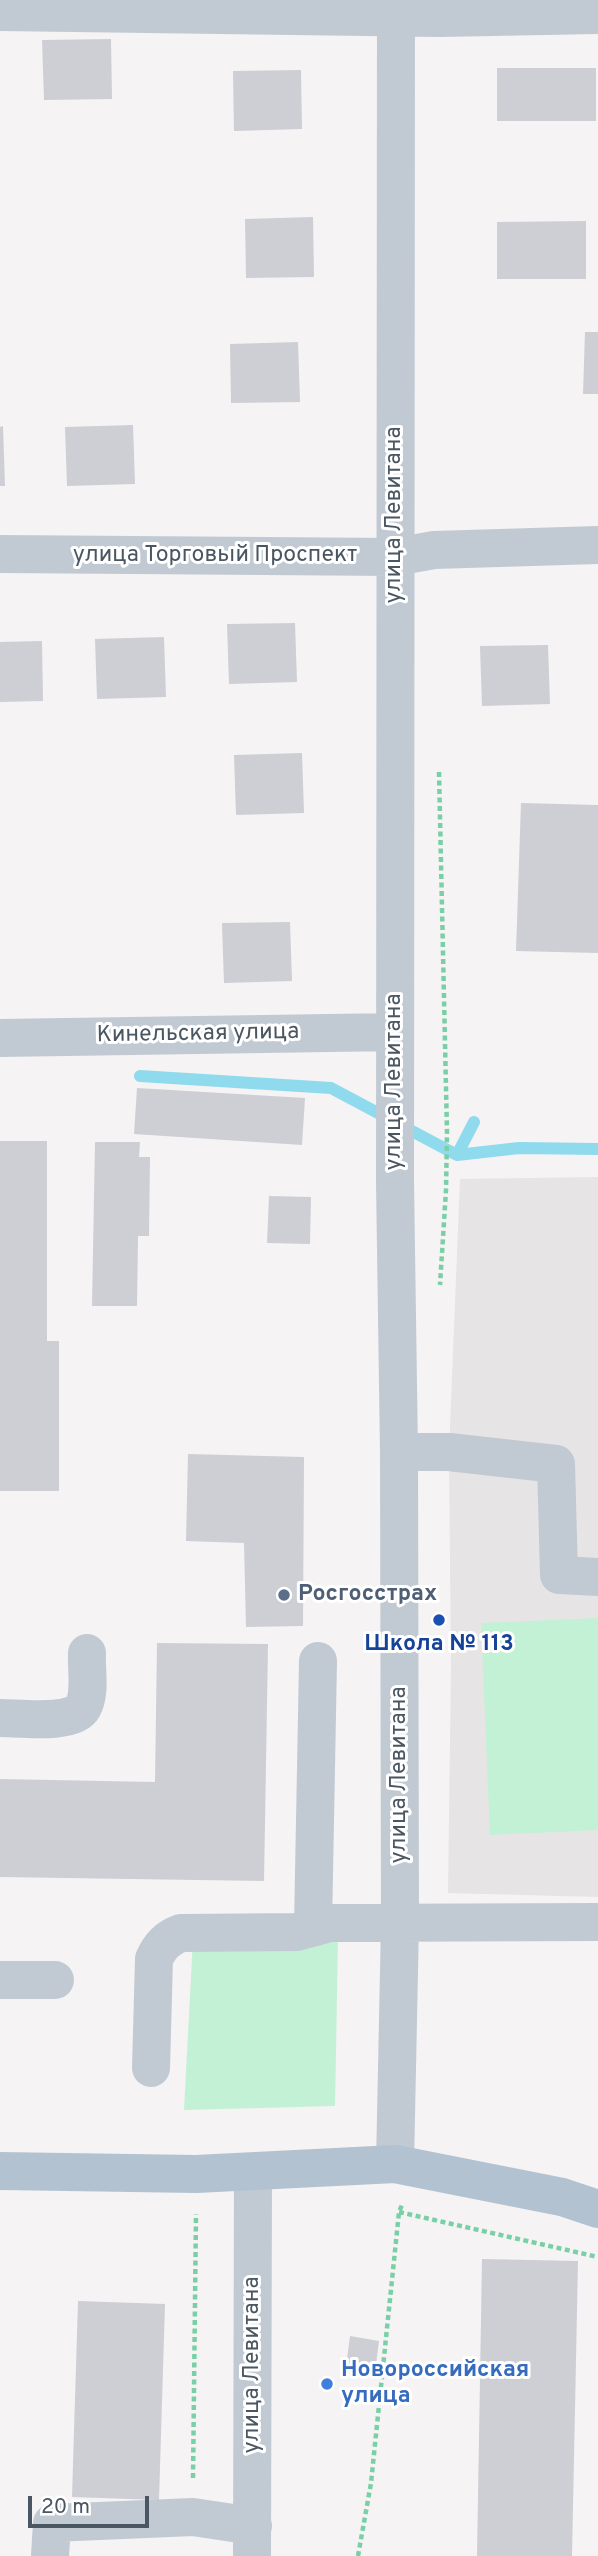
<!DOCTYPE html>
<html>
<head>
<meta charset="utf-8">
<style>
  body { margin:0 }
  #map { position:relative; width:598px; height:2556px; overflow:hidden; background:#f5f3f3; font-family:Overpass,sans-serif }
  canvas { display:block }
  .scale { position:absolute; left:28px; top:2496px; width:121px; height:32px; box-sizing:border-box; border:4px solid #4a5661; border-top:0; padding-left:9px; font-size:21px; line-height:24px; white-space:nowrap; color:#4a5661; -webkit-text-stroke:5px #fff; paint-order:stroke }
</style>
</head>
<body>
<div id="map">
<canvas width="598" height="2556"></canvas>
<div class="scale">20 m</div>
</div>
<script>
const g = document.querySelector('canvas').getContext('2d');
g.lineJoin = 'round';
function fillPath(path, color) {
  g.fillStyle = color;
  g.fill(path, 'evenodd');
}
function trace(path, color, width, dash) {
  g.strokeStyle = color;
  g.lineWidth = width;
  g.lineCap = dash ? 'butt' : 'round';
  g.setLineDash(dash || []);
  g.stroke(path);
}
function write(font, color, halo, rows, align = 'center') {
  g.font = font + ' Overpass,sans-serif';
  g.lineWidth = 6;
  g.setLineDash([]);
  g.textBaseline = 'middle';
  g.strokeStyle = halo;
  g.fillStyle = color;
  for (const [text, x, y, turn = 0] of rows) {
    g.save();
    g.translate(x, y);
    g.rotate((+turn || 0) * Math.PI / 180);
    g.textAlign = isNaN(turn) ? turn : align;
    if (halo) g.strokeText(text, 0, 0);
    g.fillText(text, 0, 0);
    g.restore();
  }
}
fillPath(new Path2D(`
  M598,1177V1897L448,1893L451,1667L449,1452L460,1179Z`), '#e6e4e5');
fillPath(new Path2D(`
  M598,1618V1830L490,1835L481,1623Z
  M193,1938H338L335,2106L184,2110Z`), '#c3f1d5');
trace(new Path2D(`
  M140,1076L331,1088L457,1155L519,1148L598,1149
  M457,1155L474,1122`), '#90daee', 12);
fillPath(new Path2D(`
  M111,39L112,99L44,100L42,40Z
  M497,68H596V121H497Z
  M301,70L302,129L234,131L233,71Z
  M313,217L314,277L246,278L245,219Z
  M586,221V279H497V222Z
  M585,332H598V394H583Z
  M298,342L300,402L231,403L230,344Z
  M133,425L135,484L67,486L65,427Z
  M3,426L5,486H0V427Z
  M295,623L297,682L229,684L227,624Z
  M164,637L166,697L97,699L95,639Z
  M42,641L43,701L0,702V642Z
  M548,645L550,704L482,706L480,646Z
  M302,753L304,813L236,815L234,755Z
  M521,803L598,805V953L516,951Z
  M290,922L292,981L224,983L222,923Z
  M137,1088L305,1098L302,1145L134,1134Z
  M0,1141H47V1341H59V1491H0Z
  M95,1142H140L139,1157H150L149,1236H138L137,1306H92Z
  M269,1196L311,1197L310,1244L267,1243Z
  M188,1454L304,1457L303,1626L246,1627L244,1543L186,1541Z
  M157,1643L268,1644L264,1881L0,1877V1779L155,1782Z
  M482,2259L578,2261L572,2556H477Z
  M78,2301L165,2304L159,2500L72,2497Z
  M350,2336L379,2341L375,2372L346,2367Z`), '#cdcfd5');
trace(new Path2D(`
  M439,772L447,1133L446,1190L440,1285
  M399,2212L598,2257
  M193,2478L196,2214
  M358,2556L371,2483L399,2212L402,2205`), '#7ad0a6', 4.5, [5, 3.5]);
trace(new Path2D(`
  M0,12L439,18L598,15
  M0,554L395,557L434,550L598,545
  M0,1038L395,1032
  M399,1452H449L556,1464L559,1575L598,1577
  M0,1718C19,1718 74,1725 83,1707C91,1693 86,1668 87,1653
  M313,1927L318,1661
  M0,1980H55
  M151,2068L154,1959C160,1946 167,1938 181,1933L297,1932L330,1923L598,1922
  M395,2164L400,1923L399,1452L395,1182L396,0
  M50,2556L52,2523L193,2517L253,2526
  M252,2556L253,2173`), '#c1cad2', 38);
trace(new Path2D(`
  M0,2171L196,2174L395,2164L562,2197L598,2209`), '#b3c2d1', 38);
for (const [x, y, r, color] of [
  [284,1595,7,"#5c6f8a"],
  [439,1620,7,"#1a4fb4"],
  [327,2384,7,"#3f7fe0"]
]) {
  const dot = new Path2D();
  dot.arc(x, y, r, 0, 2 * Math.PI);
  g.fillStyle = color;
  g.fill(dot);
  trace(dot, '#fff', 2.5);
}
write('23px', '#4a5661', '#fff', [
  ["улица Левитана",395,515,-90],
  ["улица Торговый Проспект",215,556],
  ["Кинельская улица",198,1035,-1],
  ["улица Левитана",395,1082,-90],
  ["улица Левитана",400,1775,-90],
  ["улица Левитана",253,2365,-90]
]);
write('bold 23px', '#4e5e75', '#fff', [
  ["Росгосстрах",298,1595]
], 'left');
write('bold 23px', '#164399', '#fff', [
  ["Школа № 113",439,1645]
]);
write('bold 23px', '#366cbe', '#fff', [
  ["Новороссийская",341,2371],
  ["улица",341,2397]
], 'left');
</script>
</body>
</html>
